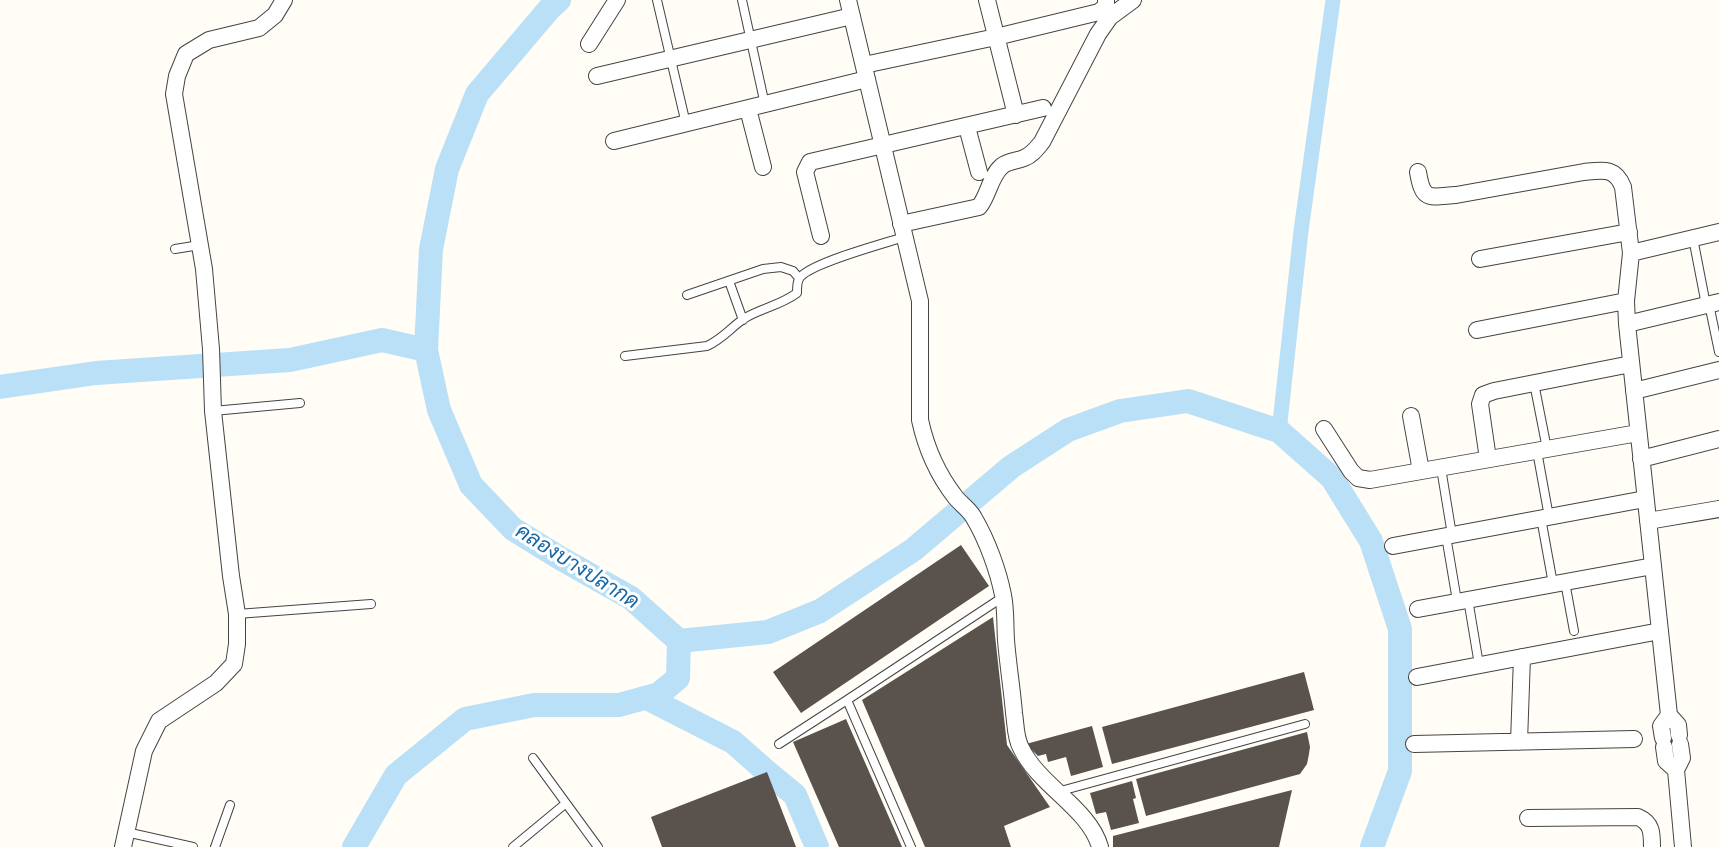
<!DOCTYPE html>
<html>
<head>
<meta charset="utf-8">
<style>
  body { margin:0 }
  canvas { display:block; background:#fffdf5 }
</style>
</head>
<body>
<canvas width="1719" height="847"></canvas>
<script>
const g = document.querySelector('canvas').getContext('2d');
g.lineJoin = 'round';
function trace(path, color, width, dash) {
  g.strokeStyle = color;
  g.lineWidth = width;
  g.lineCap = dash ? 'butt' : 'round';
  g.setLineDash(dash || []);
  g.stroke(path);
}
function fillPath(path, color) {
  g.fillStyle = color;
  g.fill(path, 'evenodd');
}
function write(font, color, halo, rows, align = 'center') {
  g.font = font + ' Merriweather,Sarabun,serif';
  g.lineWidth = 6;
  g.setLineDash([]);
  g.textBaseline = 'middle';
  g.strokeStyle = halo;
  g.fillStyle = color;
  for (const [text, x, y, turn = 0] of rows) {
    g.save();
    g.translate(x, y);
    g.rotate((+turn || 0) * Math.PI / 180);
    g.textAlign = isNaN(turn) ? turn : align;
    if (halo) g.strokeText(text, 0, 0);
    g.fillText(text, 0, 0);
    g.restore();
  }
}
trace(new Path2D(`
  M1279,431L1301,231L1333,0`), '#b9e0f7', 15);
trace(new Path2D(`
  M0,387L96,373L290,360L382,340L426,350
  M679,641L768,632L820,611L913,550L1011,467L1068,430L1120,411L1188,401L1279,431L1332,478L1371,541L1400,629V771L1372,847
  M647,698L733,742L767,772L795,795L817,847
  M354,847L396,775L465,719L534,705H619L659,694L678,678L679,641L631,598L560,558L513,529L471,485L439,410L426,350L431,249L447,169L477,94L550,8L559,0`), '#b9e0f7', 24);
fillPath(new Path2D(`
  M961,545L989,586L801,713L773,672Z
  M993,617L1007,745L1050,807L1004,826L1011,847H925L862,700Z
  M1304,672L1314,710L1112,764L1102,727Z
  M846,719L902,847H839L793,742Z
  M1092,726L1103,767L1071,776L1066,757L1048,762L1046,754L1038,756L1026,744Z
  M1307,732L1310,747L1309,754L1307,764L1300,774L1146,816L1136,779Z
  M767,772L796,847H662L651,817Z
  M1132,781L1136,798L1133,799L1139,823L1111,830L1106,812L1096,814L1090,793Z
  M1292,790L1279,847H1113V836Z`), '#5a524d');
const service = new Path2D(`
  M657,0L686,124
  M742,0L765,105
  M1693,238L1706,305
  M175,249L200,245
  M729,281L743,320
  M687,295L763,269L781,267L793,271L799,278
  M1709,304L1719,352
  M625,356L707,346C724,338 731,327 745,318C762,308 781,305 797,293C797,289 797,282 799,279C806,264 886,243 904,237
  M1534,383L1547,449
  M213,411L300,403
  M1537,451L1549,517
  M1441,468L1452,535
  M1541,518L1553,584
  M1446,536L1457,601
  M1565,582L1574,631
  M1468,599L1479,665
  M237,614L371,604
  M779,744L847,700
  M533,758L598,847
  M1057,792L1305,724
  M126,832L193,847
  M215,847L230,805
  M513,847L565,804
  M911,847L847,700L1003,597`);
const minor = new Path2D(`
  M848,0L920,301V420C926,448 938,475 956,498C962,505 970,510 974,518C987,540 998,570 1003,595C1006,609 1005,625 1006,640C1008,665 1012,689 1014,713C1016,725 1015,737 1021,748C1039,786 1089,808 1100,847
  M987,0L1016,115
  M589,44L617,0
  M864,65L996,37L1099,12L1106,6V0
  M597,76L852,16
  M748,109L763,167
  M967,127L979,172
  M614,141L867,79
  M1418,172C1423,202 1429,197 1456,195L1584,172C1603,170 1615,167 1623,187L1631,253L1626,301L1627,324L1669,715L1678,725L1679,735
  M901,224L979,207C989,195 990,176 1002,166C1008,161 1017,161 1024,158C1032,155 1037,148 1042,142L1098,34L1110,17L1133,0
  M821,236L805,172L810,162L1043,108
  M1631,253L1719,232
  M1480,259L1629,232
  M1627,324L1719,302
  M1477,330L1626,301
  M1634,391L1719,370
  M1411,416L1421,471
  M1324,429L1351,471L1358,478L1370,480L1638,433
  M1488,459L1480,404L1483,395L1494,391L1631,364
  M1641,459L1719,439
  M1648,521L1719,509
  M1393,546L1645,499
  M1418,609L1653,566
  M1417,677L1660,631
  M1663,738L1661,726L1669,715
  M1519,742L1522,657
  M1414,744L1634,739
  M1680,744L1682,758L1676,770L1683,847
  M1664,747L1666,761L1676,770
  M1528,818L1638,817C1652,823 1652,833 1652,847
  M123,847L144,751L159,721L216,683L234,664L237,644V614L231,576L213,411L211,349L204,269L174,94L177,76L186,54L209,40L259,28L275,15L284,0`);
trace(service, '#444', 10);
trace(minor, '#444', 18);
trace(service, '#fff', 8);
trace(minor, '#fff', 16);
write('italic 21px', '#1768a6', '#fff', [
  ["คลองบางปลากด",577,567,32]
]);
</script>
</body>
</html>
